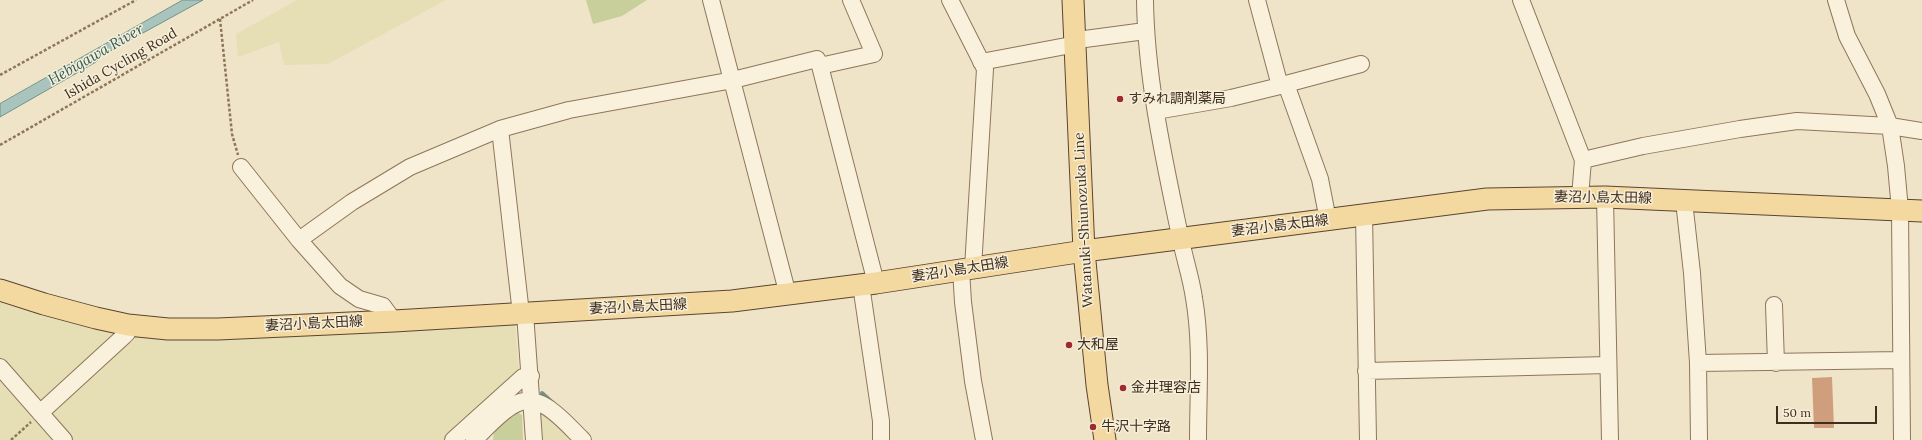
<!DOCTYPE html>
<html>
<head>
<meta charset="utf-8">
<style>
  body { margin:0 }
  #map { position:relative; width:1922px; height:440px; overflow:hidden; background:#f0e4c8; font-family:Lora,serif }
  canvas { display:block }
  .scale { position:absolute; left:1776px; top:406px; width:101px; height:18px; box-sizing:border-box; border:2px solid #3d2e20; border-top:0; padding-left:5px; font-size:12px; line-height:14px; white-space:nowrap; color:#3d2e20; -webkit-text-stroke:3px #f7eed8; paint-order:stroke }
</style>
</head>
<body>
<div id="map">
<canvas width="1922" height="440"></canvas>
<div class="scale">50 m</div>
</div>
<script>
const g = document.querySelector('canvas').getContext('2d');
g.lineJoin = 'round';
function fillPath(path, color) {
  g.fillStyle = color;
  g.fill(path, 'evenodd');
}
function trace(path, color, width, dash) {
  g.strokeStyle = color;
  g.lineWidth = width;
  g.lineCap = dash ? 'butt' : 'round';
  g.setLineDash(dash || []);
  g.stroke(path);
}
function write(font, color, halo, rows, align = 'center') {
  g.font = font + ' Lora,"Noto Sans JP",serif';
  g.lineWidth = 3;
  g.setLineDash([]);
  g.textBaseline = 'middle';
  g.strokeStyle = halo;
  g.fillStyle = color;
  for (const [text, x, y, turn = 0] of rows) {
    g.save();
    g.translate(x, y);
    g.rotate((+turn || 0) * Math.PI / 180);
    g.textAlign = isNaN(turn) ? turn : align;
    if (halo) g.strokeText(text, 0, 0);
    g.fillText(text, 0, 0);
    g.restore();
  }
}
fillPath(new Path2D(`
  M297,0H446L328,64L284,65L279,42L238,57L236,34Z
  M0,289L120,332L36,412L60,440H0Z
  M515,323L519,376L448,440H68L45,415L138,333Z
  M541,409L575,440H543Z`), '#e6deb5');
fillPath(new Path2D(`
  M586,0H647L622,16L593,24Z
  M514,410L522,415L523,440H493L494,432Z`), '#c9cf9b');
const water = new Path2D(`
  M183,0H203L101,56L96,62L0,117V104Z`);
fillPath(water, '#a9c4bc');
trace(water, '#6f938a', 1);
trace(new Path2D(`
  M542,393L553,403`), '#6f938a', 4);
fillPath(new Path2D(`
  M1832,377L1834,428H1814L1812,378Z`), '#cf9f7d');
const minor = new Path2D(`
  M711,0L788,295
  M950,0L985,69L973,268
  M1145,0C1146,79 1164,159 1180,236C1184,257 1191,277 1194,298C1202,345 1198,393 1198,440
  M1257,0L1280,86L1286,84L1320,179L1328,220
  M1521,0L1583,160L1580,197
  M1836,0L1847,36L1877,94L1890,126L1896,166L1900,210L1902,440
  M981,62L1066,46L1085,39L1145,31
  M820,66L876,283
  M1286,84L1361,64
  M1156,111L1231,98L1280,86
  M500,129L520,305L525,313L534,440
  M1583,160L1643,146L1740,129L1797,121L1890,126L1922,131
  M241,167L299,240L340,286L359,299L383,306L394,321
  M1605,197L1610,440
  M1684,201L1692,273L1698,363L1901,360
  M1364,215L1368,440
  M299,240L352,202L410,167L500,129L569,110L733,80L817,59L820,66L874,54L851,0
  M961,270L963,302L973,381L984,440
  M861,285L881,421V440
  M1774,305L1776,363
  M1698,363L1699,440
  M0,367L64,440
  M1366,371L1608,365
  M40,413L124,336L127,333L128,325
  M453,440L523,377L531,376
  M474,440C486,429 499,413 514,405C540,389 566,424 583,440`);
const major = new Path2D(`
  M1073,0L1084,251L1097,385L1105,440
  M0,290L44,304L96,318L128,325L168,329H218L394,321L732,301L876,283L1084,251L1487,199L1605,197L1922,211`);
trace(minor, '#8d765c', 18);
trace(major, '#5b4430', 23);
trace(new Path2D(`
  M220,19L232,134L238,155
  M0,75L136,0
  M0,145L253,0
  M11,440L31,422`), '#8d765c', 2.5, [3, 2]);
trace(minor, '#faf1dc', 16);
trace(major, '#f3d9a0', 21);
for (const [x, y, r, color] of [
  [1120,99,4,"#9e2a2b"],
  [1069,345,4,"#9e2a2b"],
  [1123,388,4,"#9e2a2b"],
  [1093,427,4,"#9e2a2b"]
]) {
  const dot = new Path2D();
  dot.arc(x, y, r, 0, 2 * Math.PI);
  g.fillStyle = color;
  g.fill(dot);
  trace(dot, '#f7eed8', 1.5);
}
write('14px', '#3d2e20', '#f7eed8', [
  ["Ishida Cycling Road",121,64,-30],
  ["妻沼小島太田線",1603,198,1],
  ["Watanuki-Shiunozuka Line",1084,220,-93],
  ["妻沼小島太田線",1280,226,-7],
  ["妻沼小島太田線",960,270,-9],
  ["妻沼小島太田線",638,307,-3],
  ["妻沼小島太田線",314,324,-3]
]);
write('14px', '#3d2e20', '#f7eed8', [
  ["すみれ調剤薬局",1128,99],
  ["大和屋",1077,345],
  ["金井理容店",1131,388],
  ["牛沢十字路",1101,427]
], 'left');
write('italic 15px', '#2f5d5a', '#f7eed8', [
  ["Hebigawa River",96,55,-30]
]);
</script>
</body>
</html>
